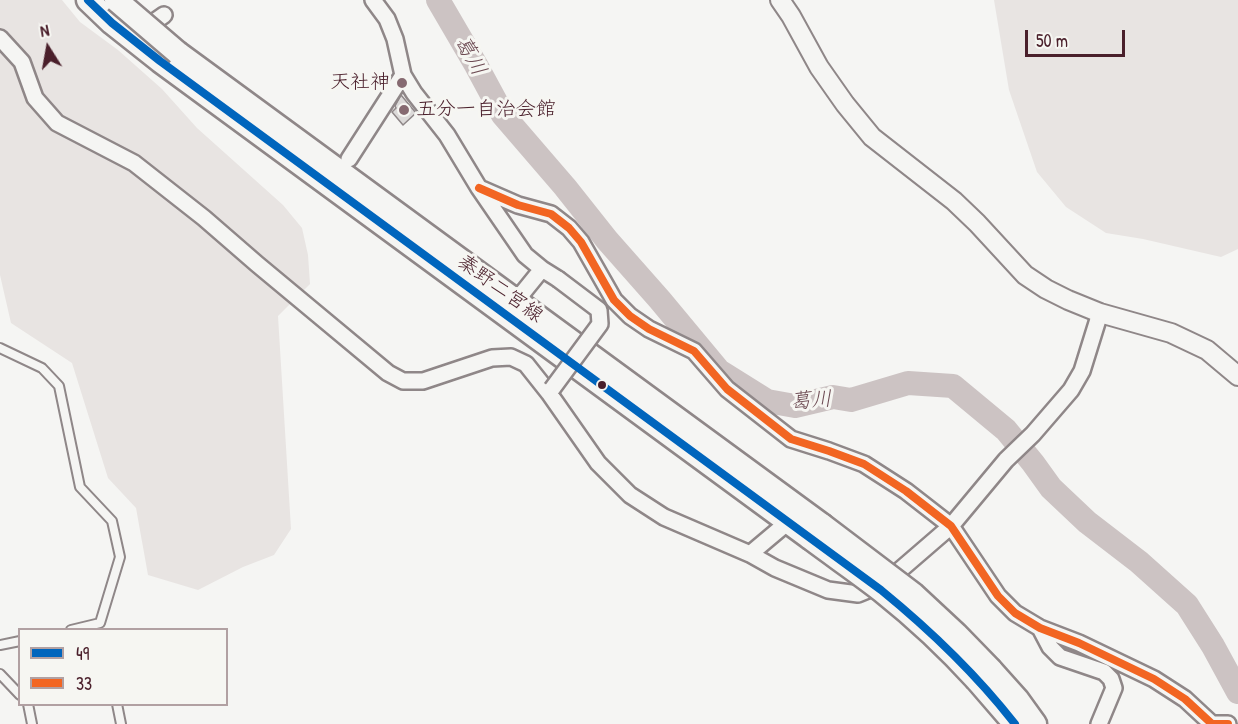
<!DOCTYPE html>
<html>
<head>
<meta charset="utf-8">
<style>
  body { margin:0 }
  #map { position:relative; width:1238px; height:724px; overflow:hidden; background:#f5f5f3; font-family:"Patrick Hand",sans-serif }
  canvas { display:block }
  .legend { position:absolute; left:18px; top:628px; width:210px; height:78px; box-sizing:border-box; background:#f6f6f2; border:2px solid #b1a0a2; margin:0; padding:8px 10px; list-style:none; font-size:18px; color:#4a1f2b }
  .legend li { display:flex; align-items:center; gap:12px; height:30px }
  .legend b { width:30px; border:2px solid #b1a0a2 }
  .north { position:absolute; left:18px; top:18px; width:60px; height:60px; -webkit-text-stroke:4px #f6f6f2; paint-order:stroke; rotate:349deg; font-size:16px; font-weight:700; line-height:24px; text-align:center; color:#4a1f2b }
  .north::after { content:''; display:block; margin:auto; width:21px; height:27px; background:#4a1f2b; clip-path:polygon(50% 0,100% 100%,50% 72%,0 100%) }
  .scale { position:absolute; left:1025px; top:30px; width:100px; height:27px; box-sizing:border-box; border:3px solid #4a1f2b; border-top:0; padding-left:8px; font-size:18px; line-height:21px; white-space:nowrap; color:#4a1f2b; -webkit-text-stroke:4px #f6f6f2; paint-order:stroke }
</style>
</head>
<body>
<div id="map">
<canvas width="1238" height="724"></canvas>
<ul class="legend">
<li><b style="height:8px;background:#0065bd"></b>49</li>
<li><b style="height:8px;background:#f26522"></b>33</li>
</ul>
<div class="north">N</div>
<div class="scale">50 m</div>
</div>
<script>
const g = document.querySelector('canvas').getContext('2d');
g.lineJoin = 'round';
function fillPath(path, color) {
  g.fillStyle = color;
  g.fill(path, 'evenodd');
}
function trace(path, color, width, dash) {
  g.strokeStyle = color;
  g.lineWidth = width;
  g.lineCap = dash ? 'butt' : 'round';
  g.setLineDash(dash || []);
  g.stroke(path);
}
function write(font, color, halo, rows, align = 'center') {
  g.font = font + ' "Patrick Hand","Klee One",sans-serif';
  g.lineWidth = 6;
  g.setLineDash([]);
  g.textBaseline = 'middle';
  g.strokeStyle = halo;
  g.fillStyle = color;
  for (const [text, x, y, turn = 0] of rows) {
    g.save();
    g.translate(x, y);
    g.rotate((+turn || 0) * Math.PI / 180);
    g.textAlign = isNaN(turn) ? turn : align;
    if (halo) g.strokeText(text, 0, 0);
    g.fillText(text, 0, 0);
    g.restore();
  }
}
fillPath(new Path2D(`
  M0,0H62L80,22L118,50L162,89L197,128L283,205L302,228L308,255L310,284L278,316L291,529L274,555L243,567L198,590L148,575L136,508L108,478L72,363L11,323L0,275Z
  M994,0H1238V249L1221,257L1143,239L1106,233L1066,207L1037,172L1009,90Z`), '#e8e4e2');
trace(new Path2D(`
  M438,0L476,65L503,115L565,187L607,240L660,300L719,371L767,401L795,406L833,397L851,400L908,383L953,386L1006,430L1033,463L1051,488L1087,522L1139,562L1187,605L1213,646L1238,692`), '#ccc3c3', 24);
const building = new Path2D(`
  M401,95L416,113L403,125L392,112L396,108L395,106Z`);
fillPath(building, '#dcdad9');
trace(building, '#8f8788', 1.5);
const service = new Path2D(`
  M0,348L42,368L59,386L80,487L112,521L120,557L100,623L71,630
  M0,645L20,641
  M0,674L20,695
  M28,704L32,724
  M117,704L121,724`);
const minor = new Path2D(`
  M373,0L387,19L395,39L403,75L414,93L447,135L479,188L525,255L542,269L558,279
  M141,31L164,15
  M0,38L22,62L35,98L57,123L134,163L204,218L257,264L388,373L403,381H423L492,358L511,357L526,364L549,393L598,463L630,495L664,517L750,554L775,568L828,590L858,594L885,583L951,526L1006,460L1033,434L1071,390L1082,371L1100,313
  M349,159L403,75
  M479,188L518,205L551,214L569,228L581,242L614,300L630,316L649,329L694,351L727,389L791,439L829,451L864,464L906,491L951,526L998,596L1015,613L1040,628L1079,643L1154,679L1185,699L1212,724H1228
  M516,301L542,269
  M750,554L794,517
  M1040,628L1050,647L1060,657L1104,672L1111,679L1114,688L1099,724`);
const tertiary = new Path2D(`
  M780,0L791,16L819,67L845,104L872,137L954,201L977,223L1025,275L1046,289L1068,300L1100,313L1171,333L1207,350L1238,376`);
const primary = new Path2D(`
  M88,0L112,23L160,61L810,538
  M178,53L822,525
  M991,670L1017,699L1035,724
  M977,680L1015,724`);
trace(service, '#8f8788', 12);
trace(minor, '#8f8788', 20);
trace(tertiary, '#8f8788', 22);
trace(primary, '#8f8788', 27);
trace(service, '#f5f5f3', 8);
trace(minor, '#f5f5f3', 15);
trace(tertiary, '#f5f5f3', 18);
trace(primary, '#f5f5f3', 22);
const minorBridge = new Path2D(`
  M552,389L600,324L599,310L558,279`);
const primaryBridge = new Path2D(`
  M116,0L178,53
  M822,525L913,594L956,634L991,670
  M810,538C834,556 859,573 882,591C916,618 948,648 977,680`);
trace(minorBridge, '#8f8788', 20, []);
trace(primaryBridge, '#8f8788', 27, []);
trace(minorBridge, '#f5f5f3', 15);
trace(primaryBridge, '#f5f5f3', 22);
trace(new Path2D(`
  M88,0L112,23L160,61L881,590C930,630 976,674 1015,724`), '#0065bd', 8);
trace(new Path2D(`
  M479,188L518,205L551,214L569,228L581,242L614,300L630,316L649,329L694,351L727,389L791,439L829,451L864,464L906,491L951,526L998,596L1015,613L1040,628L1079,643L1154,679L1185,699L1212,724H1228`), '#f26522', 8);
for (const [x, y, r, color] of [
  [402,83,6,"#866a71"],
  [404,110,6,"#866a71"],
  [602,385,5,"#4a1f2b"]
]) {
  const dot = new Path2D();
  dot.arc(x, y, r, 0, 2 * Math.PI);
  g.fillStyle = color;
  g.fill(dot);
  trace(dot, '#f6f6f2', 2);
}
write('20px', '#4a1f2b', '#f6f6f2', [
  ["天社神",390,83],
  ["五分一自治会館",416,110,"left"]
], 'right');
write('20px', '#4a1f2b', '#f6f6f2', [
  ["秦野二宮線",500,289,36]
]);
write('italic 21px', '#6c4a52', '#f6f6f2', [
  ["葛川",470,56,61],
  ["葛川",811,401,-4]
]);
</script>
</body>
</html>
